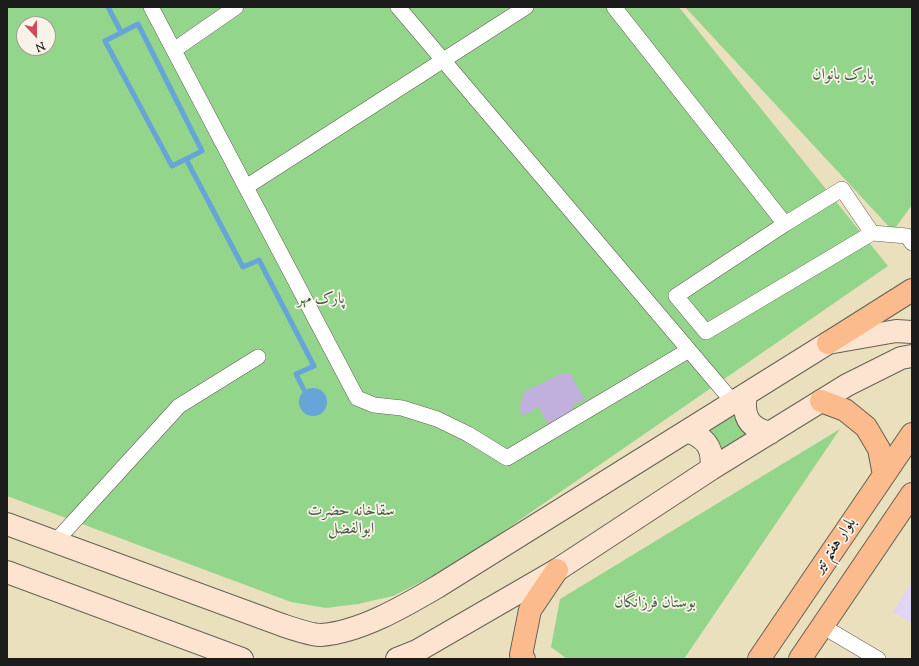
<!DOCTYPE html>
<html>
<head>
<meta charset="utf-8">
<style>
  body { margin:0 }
  #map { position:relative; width:919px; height:666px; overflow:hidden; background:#eae0bd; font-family:"Sorts Mill Goudy",serif }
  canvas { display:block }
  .frame { position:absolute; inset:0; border:8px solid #1c1c1c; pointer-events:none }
  .north { position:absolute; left:16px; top:16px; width:40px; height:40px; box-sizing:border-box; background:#f7f3e8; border:1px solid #9f9d96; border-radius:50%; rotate:158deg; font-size:11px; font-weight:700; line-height:16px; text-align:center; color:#1c1c1c }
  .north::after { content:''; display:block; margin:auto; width:14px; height:18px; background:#d1495b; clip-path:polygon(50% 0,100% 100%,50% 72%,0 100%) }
</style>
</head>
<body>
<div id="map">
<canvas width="919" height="666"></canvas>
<div class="frame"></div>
<div class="north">N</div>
</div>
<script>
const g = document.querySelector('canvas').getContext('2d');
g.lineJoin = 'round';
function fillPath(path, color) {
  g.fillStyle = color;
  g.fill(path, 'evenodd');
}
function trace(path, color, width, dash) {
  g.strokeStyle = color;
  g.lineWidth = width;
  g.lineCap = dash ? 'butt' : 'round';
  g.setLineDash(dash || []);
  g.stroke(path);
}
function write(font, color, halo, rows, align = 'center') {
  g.font = font + ' "Sorts Mill Goudy",Amiri,serif';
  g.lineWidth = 3.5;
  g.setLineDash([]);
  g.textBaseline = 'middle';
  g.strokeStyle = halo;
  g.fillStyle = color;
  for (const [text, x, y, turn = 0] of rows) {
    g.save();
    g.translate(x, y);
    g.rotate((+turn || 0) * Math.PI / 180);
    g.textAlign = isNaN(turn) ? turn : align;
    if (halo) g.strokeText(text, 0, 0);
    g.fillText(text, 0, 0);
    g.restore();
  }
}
fillPath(new Path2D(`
  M912,581V623L893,612Z`), '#e1d4f4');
fillPath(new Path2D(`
  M7,7H679L888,266L482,546L433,576L393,596L358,604L326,608L291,602L7,496ZM24,24H48V48H24Z
  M685,7H912V205L893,231Z
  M745,395L760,431L712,468L697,434Z
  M840,429L684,659H567L551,647L560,599Z`), '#94d58c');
fillPath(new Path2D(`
  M299 402a14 14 0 1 1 28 0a14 14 0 1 1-28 0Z`), '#67a4d8');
trace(new Path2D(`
  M108,7L121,32
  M138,24L202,151L172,166L105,41Z
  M186,159L243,267L259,260L314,366L296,374L304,390`), '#67a4d8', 5);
fillPath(new Path2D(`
  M562,373H570L585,401L575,403L570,416L547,423L539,407L522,416L520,406L524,392Z`), '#c1afde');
const street = new Path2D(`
  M151,7L357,398L374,405L402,408L437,419L468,434L507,458L689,350
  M398,7L733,402
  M614,7L785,224L676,296L706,332L872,233L907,236L912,243
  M174,50L236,7
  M246,187L526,7
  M785,224L842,189L872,233
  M55,542L179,406L258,357
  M822,626L878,659`);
const secondary = new Path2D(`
  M746,395C742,416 749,428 770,433
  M687,431C707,438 714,449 711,469
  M7,524L282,625C291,628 311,635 321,635C360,632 403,607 437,587L828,343L896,331L912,332
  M7,572L242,659
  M397,659L417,651L557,570L711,469L847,385L901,358L912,356`);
const primary = new Path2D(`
  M828,343L912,290
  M821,401L845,410L866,427L879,449L884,475
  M759,659L912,434
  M800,659L912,494`);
const highway = new Path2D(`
  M524,659L521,655L530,610L557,570`);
trace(street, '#646154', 16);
trace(secondary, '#646154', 24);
trace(primary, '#646154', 24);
trace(highway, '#646154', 24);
trace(street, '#fff', 15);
trace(secondary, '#fde4d1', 22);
trace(primary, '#fbbb8c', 22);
trace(highway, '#fbbb8c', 22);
write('16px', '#465d43', '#f7f3e8', [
  ["پارک بانوان",843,76],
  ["پارک مهر",321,300],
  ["سقاخانه حضرت",351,512],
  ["ابوالفضل",351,530],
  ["بوستان فرزانگان",655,604]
]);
write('16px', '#1c1c1c', '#f7f3e8', [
  ["بلوار هفتم تیر",836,546,-56]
]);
</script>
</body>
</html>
